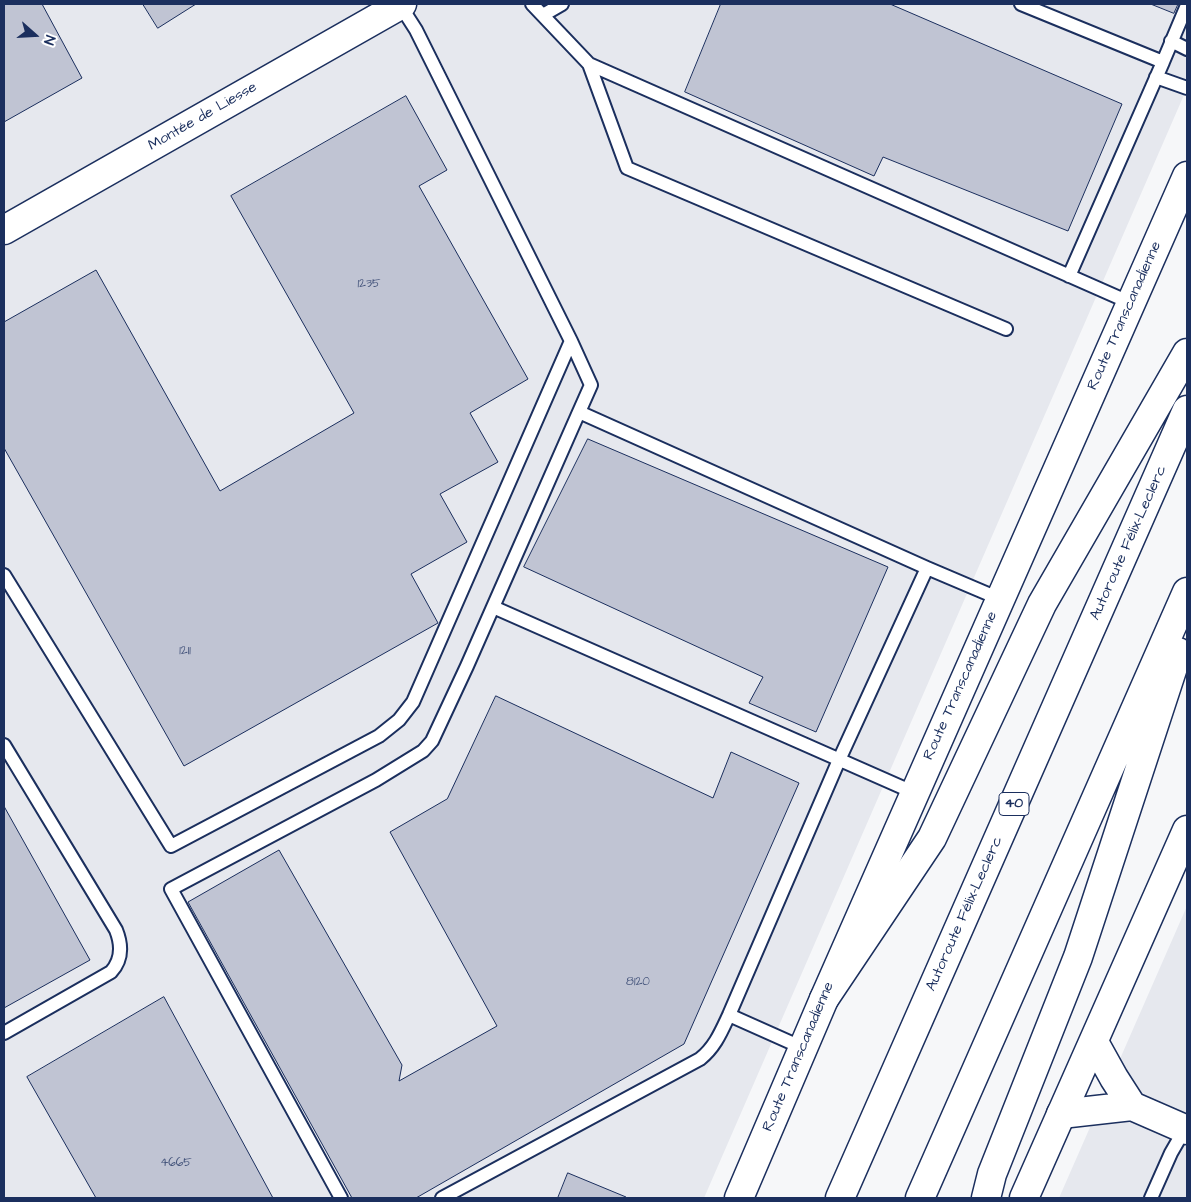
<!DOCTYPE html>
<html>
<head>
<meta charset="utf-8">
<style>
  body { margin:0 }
  #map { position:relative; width:1191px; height:1202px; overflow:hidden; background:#f6f7f9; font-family:"Architects Daughter",sans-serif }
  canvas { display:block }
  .frame { position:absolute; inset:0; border:5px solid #1b2f5e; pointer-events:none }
  .north { position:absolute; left:10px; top:10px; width:50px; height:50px; -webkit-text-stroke:4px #fff; paint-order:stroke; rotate:109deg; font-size:14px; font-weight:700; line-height:20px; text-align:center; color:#1b2f5e }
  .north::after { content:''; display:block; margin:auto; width:18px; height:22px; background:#1b2f5e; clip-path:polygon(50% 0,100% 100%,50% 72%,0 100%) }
</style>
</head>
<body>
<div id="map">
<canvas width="1191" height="1202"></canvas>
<div class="frame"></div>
<div class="north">N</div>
</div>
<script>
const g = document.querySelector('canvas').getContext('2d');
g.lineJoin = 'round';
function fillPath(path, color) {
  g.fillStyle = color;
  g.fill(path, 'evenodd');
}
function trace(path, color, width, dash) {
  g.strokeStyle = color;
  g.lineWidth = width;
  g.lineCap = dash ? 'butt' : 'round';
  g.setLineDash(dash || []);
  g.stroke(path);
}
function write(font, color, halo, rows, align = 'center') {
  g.font = font + ' "Architects Daughter",sans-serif';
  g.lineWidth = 5;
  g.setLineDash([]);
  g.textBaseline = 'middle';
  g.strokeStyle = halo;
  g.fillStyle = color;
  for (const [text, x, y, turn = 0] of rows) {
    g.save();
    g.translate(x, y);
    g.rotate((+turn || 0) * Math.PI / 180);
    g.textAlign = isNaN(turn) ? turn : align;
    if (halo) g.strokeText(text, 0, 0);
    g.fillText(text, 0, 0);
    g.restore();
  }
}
fillPath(new Path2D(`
  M4,4H1187V88L704,1198H4Z
  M1187,906V1198H1059Z`), '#e6e8ee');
const building = new Path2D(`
  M4,4H42L82,78L4,122Z
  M143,4H196L158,28Z
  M721,4H890L1122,104L1068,231L883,157L874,176L685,92Z
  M1151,4H1178L1174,13Z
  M406,96L447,170L419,186L528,379L470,413L498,462L440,494L467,542L411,574L438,623L184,766L4,448V322L96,270L220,491L354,413L231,196Z
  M588,439L888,567L816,732L749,703L763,677L524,567Z
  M496,696L713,798L731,752L799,783L684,1044L416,1198H352L188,902L279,850L402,1065L399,1081L497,1026L390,832L447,799Z
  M5,808L90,960L4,1008V809Z
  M164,997L273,1198H96L27,1077Z
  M568,1173L626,1197L625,1198H558Z`);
fillPath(building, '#c0c4d3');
trace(building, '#1b2f5e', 1);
const service = new Path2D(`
  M532,4L589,64L1131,303
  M1021,4L1163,62L1069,276
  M543,15L562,4
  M1171,41L1187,49
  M1163,62L1187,5
  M589,64L627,168L1006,329
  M1156,77L1187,88
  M571,341L591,385L579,412
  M4,575L171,846L379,736L399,720L413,702L571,341L416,30L400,5
  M493,607L915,793
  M4,745L116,930C122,945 122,960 111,972L4,1033
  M729,1015L803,1048
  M341,1198L171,889L376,780L423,751L432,741L467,666L579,412L927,568L1000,599
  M442,1198L700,1059C715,1047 721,1032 729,1015L839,760L927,568
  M1151,1198L1171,1153L1186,1127`);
const tertiary = new Path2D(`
  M4,230L402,4
  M1094,1042L1114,1078L1132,1106
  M1132,1106L1187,1130
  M1061,1114L1132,1106`);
const secondary = new Path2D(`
  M739,1198L824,999L1187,176
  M1024,1198L1187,830`);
const motorway = new Path2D(`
  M824,999L932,838L1042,604L1187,353
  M840,1198L1187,410
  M920,1198L1187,592
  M986,1198L992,1174L1078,957L1178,652`);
trace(service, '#1b2f5e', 16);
trace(tertiary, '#1b2f5e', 31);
trace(secondary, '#1b2f5e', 31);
trace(motorway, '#1b2f5e', 31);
trace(service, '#fff', 12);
trace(tertiary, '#fff', 28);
trace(secondary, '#fff', 28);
trace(motorway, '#fff', 28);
write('12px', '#44547b', null, [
  ["1235",369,284],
  ["1211",185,651],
  ["8120",638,982],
  ["4665",176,1163]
]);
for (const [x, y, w] of [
  [1014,804,30]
]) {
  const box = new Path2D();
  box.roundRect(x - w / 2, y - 11.5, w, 23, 4);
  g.fillStyle = '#fff';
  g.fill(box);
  trace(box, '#1b2f5e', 1);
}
write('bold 14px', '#1b2f5e', null, [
  ["40",1014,804]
]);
write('15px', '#1b2f5e', '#fff', [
  ["Montée de Liesse",203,117,-30],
  ["Route Transcanadienne",1125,316,-66],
  ["Autoroute Félix-Leclerc",1129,543,-66],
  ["Route Transcanadienne",961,686,-66],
  ["Autoroute Félix-Leclerc",965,914,-66],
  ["Route Transcanadienne",799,1057,-67]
]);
</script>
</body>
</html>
